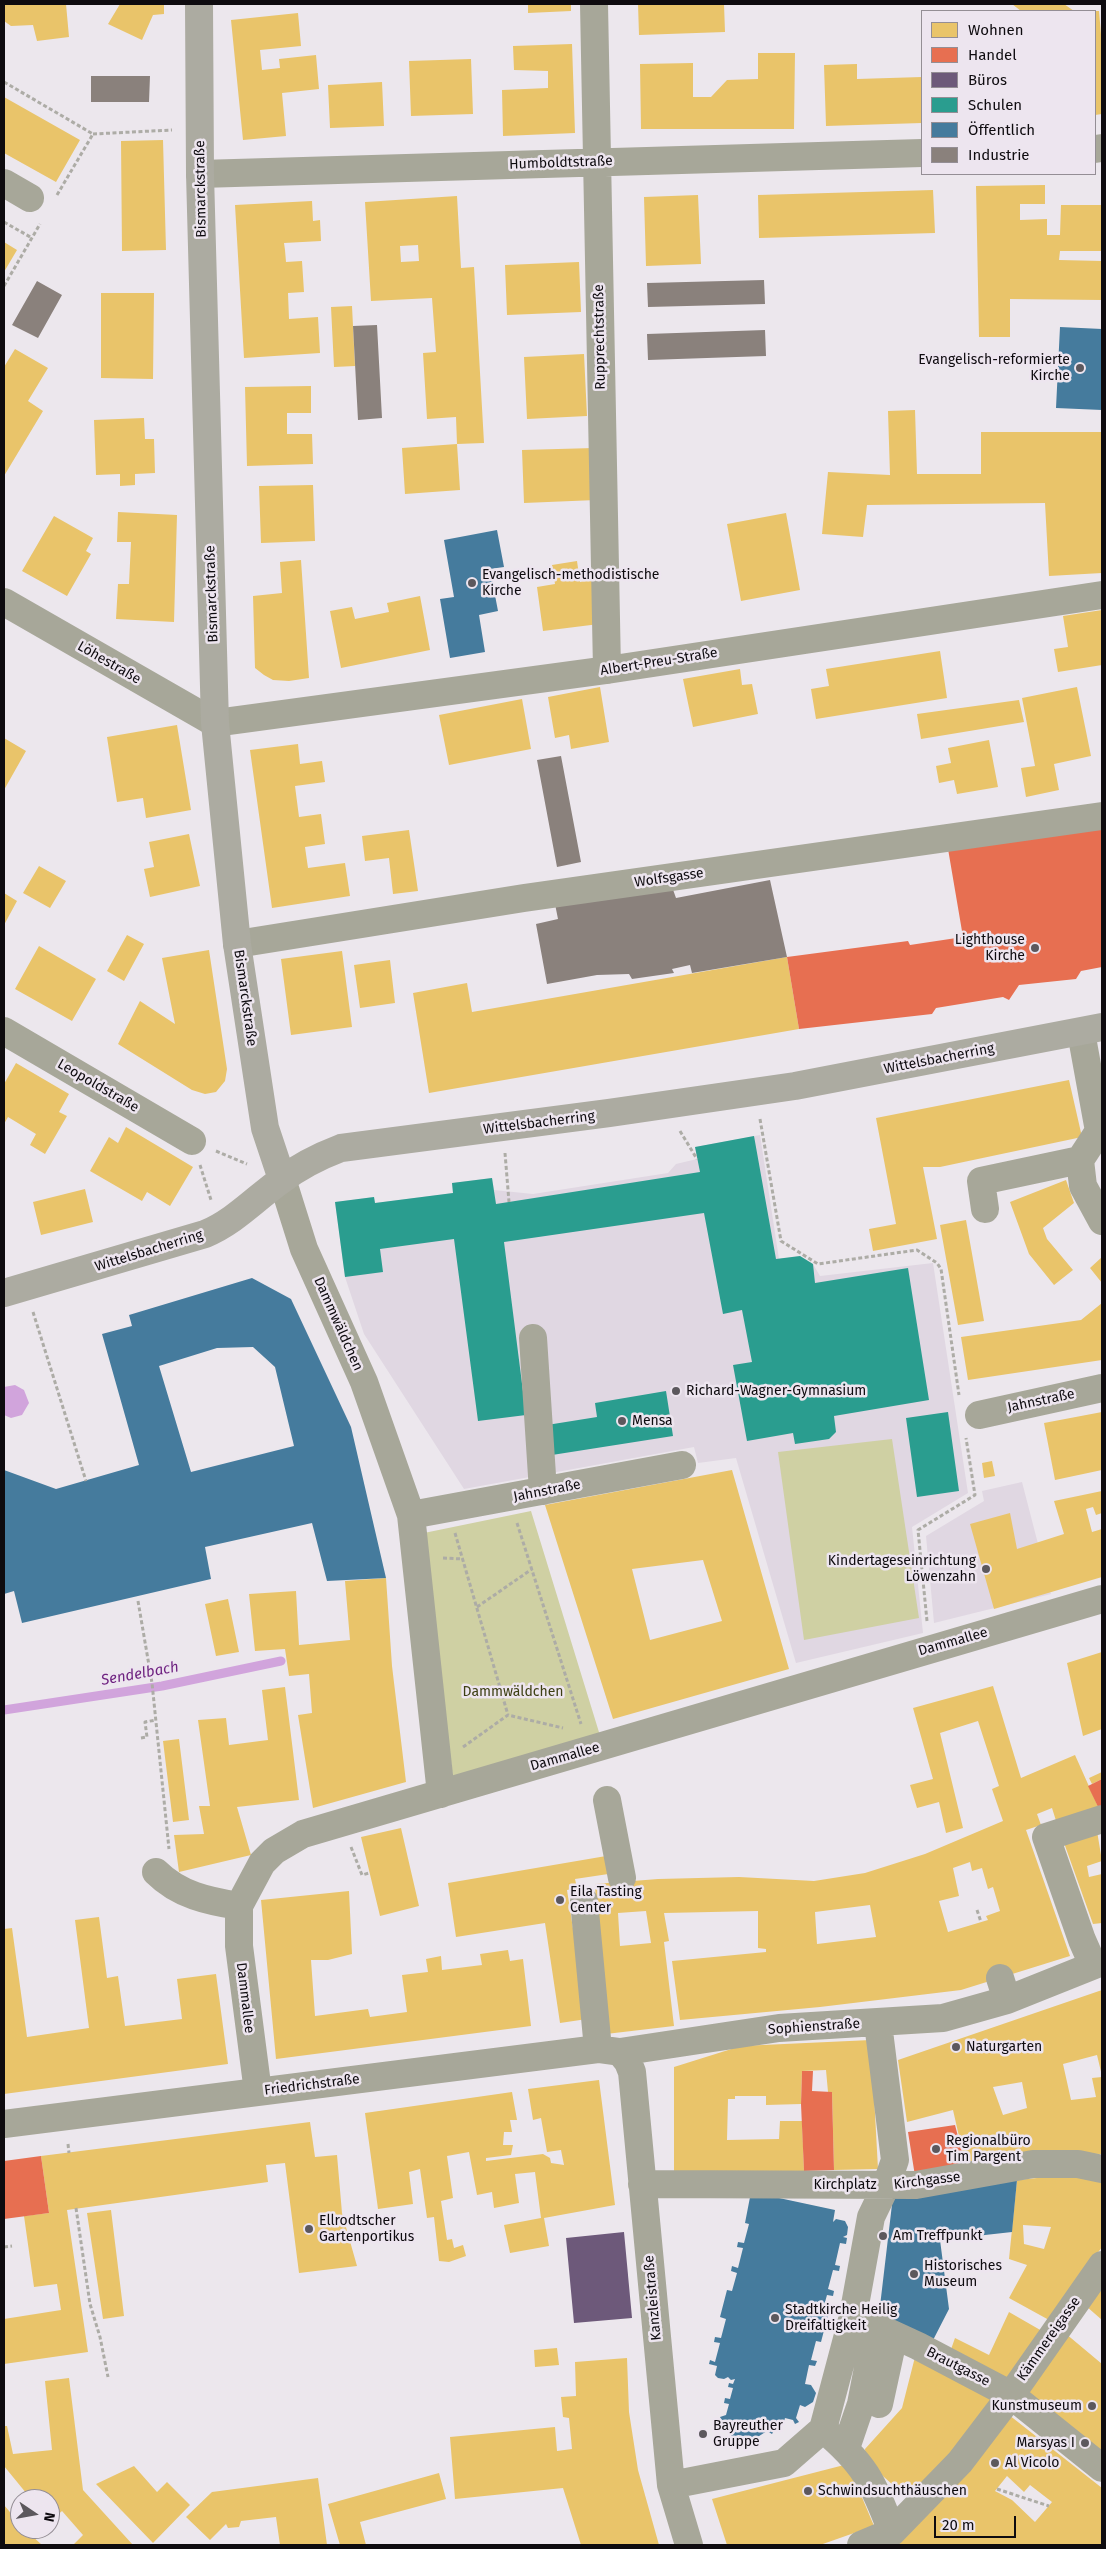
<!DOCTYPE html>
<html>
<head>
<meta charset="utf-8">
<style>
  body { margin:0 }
  #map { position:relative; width:1106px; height:2549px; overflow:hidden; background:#ece7ed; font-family:"Fira Sans",sans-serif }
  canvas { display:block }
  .frame { position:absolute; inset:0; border:5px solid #0e0b0f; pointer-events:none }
  .legend { position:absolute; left:921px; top:10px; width:175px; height:165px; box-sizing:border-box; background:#ede5ef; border:1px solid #948e95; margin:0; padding:6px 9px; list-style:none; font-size:15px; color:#0e0b0f }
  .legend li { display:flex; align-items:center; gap:10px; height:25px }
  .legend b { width:25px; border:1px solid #948e95 }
  .north { position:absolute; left:10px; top:2489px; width:50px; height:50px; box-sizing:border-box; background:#ede5ef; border:1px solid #948e95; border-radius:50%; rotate:102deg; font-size:14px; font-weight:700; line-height:20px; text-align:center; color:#0e0b0f }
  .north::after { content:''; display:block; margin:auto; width:18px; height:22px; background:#5c585d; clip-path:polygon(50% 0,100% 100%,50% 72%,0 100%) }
  .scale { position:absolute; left:934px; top:2516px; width:82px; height:22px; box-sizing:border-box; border:2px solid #0e0b0f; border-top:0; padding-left:6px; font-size:15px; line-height:18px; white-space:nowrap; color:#0e0b0f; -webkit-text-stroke:4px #ede5ef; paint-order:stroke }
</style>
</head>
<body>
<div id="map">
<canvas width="1106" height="2549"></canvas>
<div class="frame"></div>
<ul class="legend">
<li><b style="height:14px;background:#e9c46a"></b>Wohnen</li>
<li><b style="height:14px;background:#e76f51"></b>Handel</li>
<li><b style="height:14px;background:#6d597a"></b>Büros</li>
<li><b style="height:14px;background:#2a9d8f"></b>Schulen</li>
<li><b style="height:14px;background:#457b9d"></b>Öffentlich</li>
<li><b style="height:14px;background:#8a817c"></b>Industrie</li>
</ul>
<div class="north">N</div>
<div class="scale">20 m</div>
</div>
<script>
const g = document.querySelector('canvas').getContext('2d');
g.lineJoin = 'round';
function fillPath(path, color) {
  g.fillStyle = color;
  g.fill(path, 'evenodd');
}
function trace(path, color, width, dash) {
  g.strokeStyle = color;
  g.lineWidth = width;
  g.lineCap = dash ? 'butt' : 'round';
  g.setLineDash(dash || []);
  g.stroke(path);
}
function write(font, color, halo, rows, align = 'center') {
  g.font = font + ' "Fira Sans",sans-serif';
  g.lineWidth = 5;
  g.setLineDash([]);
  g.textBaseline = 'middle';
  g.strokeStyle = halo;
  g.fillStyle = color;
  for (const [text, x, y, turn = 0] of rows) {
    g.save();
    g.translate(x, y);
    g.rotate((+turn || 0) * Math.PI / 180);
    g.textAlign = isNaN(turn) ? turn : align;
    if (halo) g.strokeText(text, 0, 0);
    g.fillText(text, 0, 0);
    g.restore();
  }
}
fillPath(new Path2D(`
  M760,1135L779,1259L800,1256L813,1264L820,1276L933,1263L968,1493L912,1527L923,1633L796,1663L736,1458L698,1463L694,1447L464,1489L364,1334L345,1277L335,1202L374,1197L375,1203L453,1193L452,1183L492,1178L494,1190L533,1194L668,1173L676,1164L697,1159L695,1147Z
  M1022,1482L1051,1594L934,1623L926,1536L984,1501L982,1491Z`), '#e0d7e2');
fillPath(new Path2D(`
  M892,1439L919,1618L804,1640L778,1452Z
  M531,1511L602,1742L453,1779L424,1533Z`), '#cfd0a3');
fillPath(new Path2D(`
  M15,1385L24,1390L29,1403L22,1415L11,1418L4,1415V1387Z`), '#d1a4dc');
fillPath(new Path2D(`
  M4,4H66L69,37L37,41L33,25L11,26L4,21Z
  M120,4H164V14L153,15L142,40L108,24Z
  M528,4H571V11L528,13Z
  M638,4H724L725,32L639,35Z
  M1012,4H1064L1074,11H1021Z
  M1095,11H1099L1102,46V114L1095,115Z
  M298,13L301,46L260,50L262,70L280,68L279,59L316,55L319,89L282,93L286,136L243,140L231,20Z
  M572,44L575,133L503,136L502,90L548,88V71L514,70L513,46Z
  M758,53H795L794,129H641L640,64L693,63V97H711L727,80L758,79Z
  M471,59L473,114L411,116L409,61Z
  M857,64V79L922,77V123L826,126L824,65Z
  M382,82L384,126L330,128L328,85Z
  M4,97L80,140L56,182L4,153Z
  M163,140L166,250L122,251L121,141Z
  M1045,185V204H1020V220L1047,219V235H1060L1061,205H1102V251H1060L1059,260L1102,261V300L1010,299V337H979L976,186Z
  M933,190L935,233L759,238L758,195Z
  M698,195L701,264L646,266L644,197Z
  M457,196L461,268L474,267L484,443L457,444L460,490L405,494L402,448L457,444L456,417L427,419L423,353L436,352L432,298L371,301L365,202ZM418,245L419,261L401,262L400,246Z
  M312,201L313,221L320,220L321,241L284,243L285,250L286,262L302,261L304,292L288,293L289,319L318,317L320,353L244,358L235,205Z
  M4,242L17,250L4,272Z
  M579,262L581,312L507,315L505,265Z
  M101,293H154L153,379L101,378Z
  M352,306L355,366L334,367L331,307Z
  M15,349L48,368L28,401L43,411L4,476V367Z
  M584,354L587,416L527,419L524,357Z
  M311,386V413H287V434H312L313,464L247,466L245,387Z
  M915,410L917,474H981V432H1102V573L1049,576L1045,503L867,505L863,537L822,534L828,472L890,475L888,411Z
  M144,418L145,439H154L155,473L135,474V485L120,486V474L96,475L94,420Z
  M594,448L596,500L524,503L522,450Z
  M313,485L315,541L261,543L259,486Z
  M118,512L177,515L174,622L116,619L118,584H129L131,542H117Z
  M786,513L800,590L741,601L727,524Z
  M54,516L93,538L86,551L91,554L67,596L22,571Z
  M301,560L309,678L289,681L273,680L264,675L255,668L253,596L282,593L280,562Z
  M577,561L580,582L593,580L599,624L543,631L537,587L555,584L552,565Z
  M420,596L430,650L341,668L330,611L352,607L355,619L389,612L387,603Z
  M1102,610V665L1058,672L1054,649L1068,647L1063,616Z
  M940,651L947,698L816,719L811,689L829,686L826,669Z
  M740,669L742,685L752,684L758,714L693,727L683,679Z
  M600,687L609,742L571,749L569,735L555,738L548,697Z
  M1077,687L1091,756L1054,764L1059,790L1026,797L1021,768L1035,766L1022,698Z
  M522,699L531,749L449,765L439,715Z
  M1019,700L1024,722L921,739L917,714Z
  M177,725L191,810L146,818L143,798L117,802L107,737Z
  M4,738L26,751L4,790Z
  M989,740L998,787L957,794L954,780L939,783L936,766L951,763L948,748Z
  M298,744L300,764L322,761L325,782L295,786L299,817L321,814L325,844L305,847L308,868L345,863L350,896L272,908L250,750Z
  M409,830L418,891L393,894L389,858L365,861L362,836Z
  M189,834L200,886L150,897L144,869L154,867L149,842Z
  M39,866L66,881L50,908L23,893Z
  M4,893L17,901L4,925Z
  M127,935L144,944L124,981L107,971Z
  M39,946L96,979L72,1021L15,989Z
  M209,950L227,1069L225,1081L216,1092L205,1094L192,1090L118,1044L140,1001L175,1024L162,958Z
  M342,951L352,1027L291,1035L281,959Z
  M787,957L799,1029L429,1093L413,993L467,983L472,1012Z
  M390,960L395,1003L360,1008L354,965Z
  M16,1063L69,1094L59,1112L67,1116L45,1154L30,1145L36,1134L8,1117L4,1124V1084Z
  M1069,1080L1082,1137L940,1167H923L937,1239L873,1251L869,1229L896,1224L876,1118Z
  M126,1127L193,1167L170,1206L147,1192L142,1201L90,1171L109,1137L118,1143Z
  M1066,1180L1074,1203L1043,1228L1047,1239L1073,1270L1054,1285L1029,1254L1010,1202Z
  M85,1189L93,1222L41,1235L33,1202Z
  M966,1220L984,1321L958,1325L940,1225Z
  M1102,1257V1283L1090,1268Z
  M1102,1303V1360L968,1380L961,1337L1081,1320Z
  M1102,1412V1470L1055,1480L1044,1423Z
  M992,1461L995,1476L984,1478L982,1463Z
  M732,1470L789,1669L613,1719L545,1505ZM703,1560L722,1621L650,1640L632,1569Z
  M1102,1491V1513L1096,1515L1093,1507L1086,1509L1092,1532L1102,1529V1577L994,1609L970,1524L1010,1513L1017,1549L1064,1534L1054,1501Z
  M386,1578L392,1666L406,1782L313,1808L298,1715L312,1713L309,1674L289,1676L285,1649L255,1651L249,1594L296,1591L299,1645L350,1640L345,1581Z
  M228,1599L239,1652L216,1656L205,1604Z
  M1102,1652V1729L1083,1736L1067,1663Z
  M993,1686L1021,1778L1075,1755L1100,1811L1058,1827L1052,1808L1037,1814L1041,1825L1026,1830L1070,1956L961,1990L820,2007L680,2020L672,1961L766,1952V1949L758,1948V1911L664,1913L669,1941L664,1942L674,2026L606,2034L598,1948L595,1884L658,1879L739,1877L814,1881L865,1873L925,1854L1003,1821L992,1789L999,1786L978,1721L940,1733L963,1828L946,1833L939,1802L917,1808L910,1785L933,1779L913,1708ZM970,1862L972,1871L982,1868L988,1889L993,1887L1000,1911L986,1916L988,1920L948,1932L939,1901L959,1896L953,1868ZM870,1905L876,1937L817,1944L815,1912ZM646,1911L651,1943L620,1946L618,1913Z
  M285,1687L299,1800L237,1807L251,1855L179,1872L174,1835L204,1834L199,1806H210L198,1720L226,1718L229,1745L268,1740L262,1690Z
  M179,1739L189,1820L173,1822L163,1741Z
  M1102,1772V1779L1092,1784L1089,1778Z
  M401,1828L419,1906L380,1916L361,1837Z
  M1097,1831L1102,1861L1087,1866L1089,1877L1102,1874V1923L1093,1924L1063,1840Z
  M612,1855L615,1873L575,1879L577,1888L567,1890L587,2019L560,2023L545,1923L456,1937L448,1883Z
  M349,1891L352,1954L328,1960H311L315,2016L368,2009L370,2017L407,2012L402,1975L428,1972L426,1959L441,1956L442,1970L482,1965L480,1954L508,1950L510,1961L523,1959L531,2026L276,2059L261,1900Z
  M99,1917L107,1978L118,1976L125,2026L182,2019L177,1979L216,1974L228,2064L4,2094V1929L12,1928L27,2037L89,2028L75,1920Z
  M1102,1990V2076L1097,2055L1063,2064L1071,2100L1096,2097L1092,2078L1102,2077V2154L1053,2153L966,2167L953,2110L907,2122L898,2060ZM1022,2082L1027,2108L1003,2115L993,2087Z
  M871,2040L878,2169L834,2170L832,2092H828L826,2070L802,2071L801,2104L766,2105V2096H735V2099H728L727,2140L779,2139L780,2121H802L804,2171L674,2172V2067L741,2046Z
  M599,2080L615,2205L544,2218L549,2246L510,2253L504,2225L541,2218L535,2172L515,2174L519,2203L494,2208L492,2192L477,2195L469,2152L447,2156L453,2198L441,2201L447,2240L452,2239L454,2248L463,2245L466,2256L449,2262L439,2261L434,2217L427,2218L420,2169L409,2172L413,2204L378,2209L365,2113L512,2092L517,2120H510L512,2132H504L503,2145H513L511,2155L486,2158V2161L543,2154L550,2158L551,2163L564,2165L561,2150L547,2152L541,2118L533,2120L528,2089Z
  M310,2122L315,2157L337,2155L342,2213L357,2266L299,2273L285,2163L266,2165L268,2182L67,2210L88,2352L4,2364V2319L61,2310L57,2284L34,2287L24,2216L49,2213L41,2156Z
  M1067,2175L1102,2182V2247L1049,2320L1009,2298L1027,2265L1009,2259L1017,2180ZM1023,2225L1051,2227L1044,2249L1024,2244Z
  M111,2210L124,2316L103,2319L87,2213Z
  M1102,2283V2320L1086,2306Z
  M1009,2312L1042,2331L1008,2383L949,2355L955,2338L989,2355Z
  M1065,2333L1102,2364V2453L1026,2390Z
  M557,2348L559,2365L535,2367L534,2350Z
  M915,2357L997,2397L912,2502L866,2461L865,2449L902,2408Z
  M627,2358L629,2412L638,2470L659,2545H581L563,2488L455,2499L450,2437L555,2427L557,2451L572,2449L569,2418L563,2417L561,2397L576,2396L575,2362Z
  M69,2378L83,2490L133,2545H73L83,2535L62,2511L53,2519H50V2499H31L4,2466V2426H7L13,2454L52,2450L45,2381Z
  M1009,2415L1102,2488V2545H897L950,2488ZM1007,2476L1024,2492L1030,2485L1052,2502L1035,2522L1012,2500L995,2491Z
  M848,2464L874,2526L820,2545H727L712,2499Z
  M134,2466L157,2492L167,2482L190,2505L153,2543L96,2484Z
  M439,2473L446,2499L360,2522L366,2545H340L328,2504Z
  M318,2478L327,2545H280L276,2517L241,2521L239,2527L228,2528L226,2524L210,2540L186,2517L212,2492Z
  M4,2505L20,2524V2529H37L30,2534L42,2545H4Z`), '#e9c46a');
fillPath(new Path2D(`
  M1102,821V967L1081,971L1076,979L1019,985L1009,1000L1003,997L936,1008L932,1014L799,1029L787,957L908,941L910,945L963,937L947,843Z
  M1102,1779V1810L1100,1811L1088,1786Z
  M802,2071H813L812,2091L832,2092L834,2170L804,2171L801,2104Z
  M955,2125L966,2167L915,2176L908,2132Z
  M41,2156L49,2213L4,2219V2161Z`), '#e76f51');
fillPath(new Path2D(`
  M624,2232L632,2318L574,2323L566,2238Z`), '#6d597a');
fillPath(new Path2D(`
  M754,1136L776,1259L800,1256L813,1264L815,1283L908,1268L929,1400L834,1416L836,1432L829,1439L795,1444L793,1433L747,1441L733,1365L752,1362L742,1310L723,1314L704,1213L504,1242L526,1415L478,1421L454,1239L380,1249L383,1272L345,1277L335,1202L374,1197L375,1203L453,1193L452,1183L492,1178L496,1204L700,1172L695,1147Z
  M666,1391L673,1436L552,1455L547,1425L597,1417L595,1403Z
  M948,1412L959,1491L917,1497L906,1418Z`), '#2a9d8f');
fillPath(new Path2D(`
  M1060,327L1102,329V410L1056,408Z
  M497,530L504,567L490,569L498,611L479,615L485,652L450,658L440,599L454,597L444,540Z
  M252,1278L291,1299L351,1427L386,1578L327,1581L312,1523L205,1547L211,1579L22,1623L14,1591L4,1594V1470L56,1489L139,1465L102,1334L132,1326L129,1315ZM253,1347L275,1367L294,1446L191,1472L159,1366L217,1348Z
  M1017,2180L1012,2232L940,2240L949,2309L930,2346L878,2323L893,2196Z
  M751,2192L835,2210L833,2222L836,2219L845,2221L848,2227L847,2235L843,2237L847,2238L846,2244L840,2243L835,2265L840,2266L839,2271L833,2270L828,2289L834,2291L833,2296L827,2295L822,2313L828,2315L821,2342L816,2341L811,2360L817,2361L815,2366L809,2365L805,2384L811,2385L816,2393L813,2402L805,2407L800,2405L796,2418L799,2422L795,2424L793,2420L785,2418L783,2425L772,2422L770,2426L775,2429L772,2434L767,2431L756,2438V2443H752V2438L738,2435L734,2439L731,2436L734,2432L727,2420L722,2421L720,2417L726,2415L729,2404L724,2403L725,2398L730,2399L733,2388L728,2387L729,2383L733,2384L735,2379L731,2380L728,2377L724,2379L718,2378L715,2375L717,2366L709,2364L710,2360L715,2362L720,2343L714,2342L715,2337L721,2338L726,2319L720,2317L727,2290L732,2291L737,2273L731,2271L732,2266L738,2268L743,2248L737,2247L738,2242L744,2243L749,2224L745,2223Z`), '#457b9d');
fillPath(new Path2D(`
  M91,76H150L149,102H91Z
  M764,280L765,304L648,307L647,283Z
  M37,281L62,295L38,338L12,325Z
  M377,325L382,418L358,420L353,326Z
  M765,330L766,356L648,360L647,334Z
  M561,756L581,862L557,867L537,760Z
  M770,880L787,957L692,973L690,965L672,969L674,973L632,979L629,974L597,975L547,984L536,924L558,919L555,904L671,884L676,898Z`), '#8a817c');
trace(new Path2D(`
  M4,1710L162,1686L281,1661`), '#d1a4dc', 9);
trace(new Path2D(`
  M4,82L93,134
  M93,134L172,130
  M57,195L93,134
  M4,222L32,238
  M4,286L40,224
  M760,1119L781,1241L818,1264L917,1250L937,1263L941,1269L959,1395
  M680,1131L697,1159
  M216,1151L247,1164
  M505,1153L509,1202
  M200,1165L211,1200
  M33,1312L86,1481
  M517,1523L581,1724
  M455,1533L508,1715
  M443,1558L463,1559
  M138,1601L152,1683L169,1849
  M477,1607L532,1569
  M927,1621L918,1530L975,1495L966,1438
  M141,1738L147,1737L145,1722L156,1720
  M463,1747L508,1715L563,1728
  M351,1847L362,1875L369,1873
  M977,1910L981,1922
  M68,2144L69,2153
  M76,2208L90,2304L100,2337L108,2377
  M4,2247L12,2246
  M997,2489L1049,2506`), '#adaca6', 3, [4, 2.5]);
trace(new Path2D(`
  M594,4L607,670
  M1095,149L1102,148
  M200,174L922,153
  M4,183L30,198
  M4,602L215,723L607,670L1102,595
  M237,944L524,898L1102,816
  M4,1031L192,1141
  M1080,1160L1099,1131L1081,1032
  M282,1179L304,1249L364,1382L411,1515L441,1794
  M985,1209L981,1181L1080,1160L1083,1186L1102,1221
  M533,1338L543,1491
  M979,1415L1102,1388
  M411,1515L682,1465
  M607,1800L622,1878
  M156,1872C179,1895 208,1901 239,1906
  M584,1901L598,2049
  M1093,1965L1082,1940L1046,1837L1102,1819
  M1000,1978L1007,2000
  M620,2052L628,2062L632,2072L671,2485L689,2545
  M620,2052L779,2028L943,2018L1007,2000L1102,1962
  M258,2092L239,1946V1906L262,1863L274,1851L303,1834L1102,1599
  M4,2124L598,2049L620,2052
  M642,2184L916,2185L1033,2164H1078L1102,2169
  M853,2316L918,2346L1011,2395L1102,2468
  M879,2404L894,2335
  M823,2429C864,2463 874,2483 892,2532
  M846,2448L861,2404L876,2327
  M671,2485L784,2463L823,2429L853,2316L871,2217L886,2186L895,2160L878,2023
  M861,2545L892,2532L960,2462L1011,2395L1102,2265`), '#a7a799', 28);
trace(new Path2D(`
  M199,4L200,174L215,723L237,944L265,1128L282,1179
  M4,1293L205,1234C234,1222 255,1199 280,1181C298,1167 320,1156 341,1148L609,1113L795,1086L1102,1027`), '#acaba1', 28);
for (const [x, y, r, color] of [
  [1080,368,5,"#5c585d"],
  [472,583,5,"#5c585d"],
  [1035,948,5,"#5c585d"],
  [676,1391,5,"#5c585d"],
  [622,1421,5,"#5c585d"],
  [986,1569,5,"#5c585d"],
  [560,1900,5,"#5c585d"],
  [956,2047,5,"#5c585d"],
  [936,2149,5,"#5c585d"],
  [309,2229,5,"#5c585d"],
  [883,2236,5,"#5c585d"],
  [914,2274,5,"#5c585d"],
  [775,2318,5,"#5c585d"],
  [1092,2406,5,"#5c585d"],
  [703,2434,5,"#5c585d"],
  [1085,2443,5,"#5c585d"],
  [995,2463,5,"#5c585d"],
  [808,2491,5,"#5c585d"]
]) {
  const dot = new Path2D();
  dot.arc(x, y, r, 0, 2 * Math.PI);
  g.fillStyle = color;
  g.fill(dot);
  trace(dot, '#ede5ef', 2);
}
write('14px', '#0e0b0f', '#ede5ef', [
  ["Humboldtstraße",561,163,-2],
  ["Bismarckstraße",201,189,-91],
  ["Rupprechtstraße",600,337,-91],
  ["Bismarckstraße",212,594,-92],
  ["Albert-Preu-Straße",659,662,-9],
  ["Löhestraße",109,663,30],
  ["Wolfsgasse",669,878,-8],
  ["Bismarckstraße",245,998,82],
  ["Wittelsbacherring",939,1059,-11],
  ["Leopoldstraße",98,1086,30],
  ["Wittelsbacherring",539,1123,-7],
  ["Wittelsbacherring",149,1251,-17],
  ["Dammwäldchen",338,1324,66],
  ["Jahnstraße",1041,1401,-12],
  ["Jahnstraße",547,1491,-11],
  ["Dammallee",953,1642,-16],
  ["Dammallee",565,1757,-16],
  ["Dammallee",245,1998,83],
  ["Sophienstraße",814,2027,-4],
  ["Friedrichstraße",312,2085,-7],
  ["Kirchgasse",927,2181,-7],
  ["Kirchplatz",845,2185],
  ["Kanzleistraße",653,2298,-95],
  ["Kämmereigasse",1049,2339,-55],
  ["Brautgasse",958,2367,27]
]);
write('14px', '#0e0b0f', '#ede5ef', [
  ["Evangelisch-reformierte",1070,360,"right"],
  ["Kirche",1070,376,"right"],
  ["Evangelisch-methodistische",482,575],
  ["Kirche",482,591],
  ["Lighthouse",1025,940,"right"],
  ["Kirche",1025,956,"right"],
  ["Richard-Wagner-Gymnasium",686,1391],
  ["Mensa",632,1421],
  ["Kindertageseinrichtung",976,1561,"right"],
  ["Löwenzahn",976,1577,"right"],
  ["Eila Tasting",570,1892],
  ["Center",570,1908],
  ["Naturgarten",966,2047],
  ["Regionalbüro",946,2141],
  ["Tim Pargent",946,2157],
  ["Ellrodtscher",319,2221],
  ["Gartenportikus",319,2237],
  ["Am Treffpunkt",893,2236],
  ["Historisches",924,2266],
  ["Museum",924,2282],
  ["Stadtkirche Heilig",785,2310],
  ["Dreifaltigkeit",785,2326],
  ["Kunstmuseum",1082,2406,"right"],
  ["Bayreuther",713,2426],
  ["Gruppe",713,2442],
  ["Marsyas I",1075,2443,"right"],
  ["Al Vicolo",1005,2463],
  ["Schwindsuchthäuschen",818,2491]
], 'left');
write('14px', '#3d3f13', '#ede5ef', [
  ["Dammwäldchen",513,1692]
]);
write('italic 15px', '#6f2381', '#ede5ef', [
  ["Sendelbach",140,1674,-10]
]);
</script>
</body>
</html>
